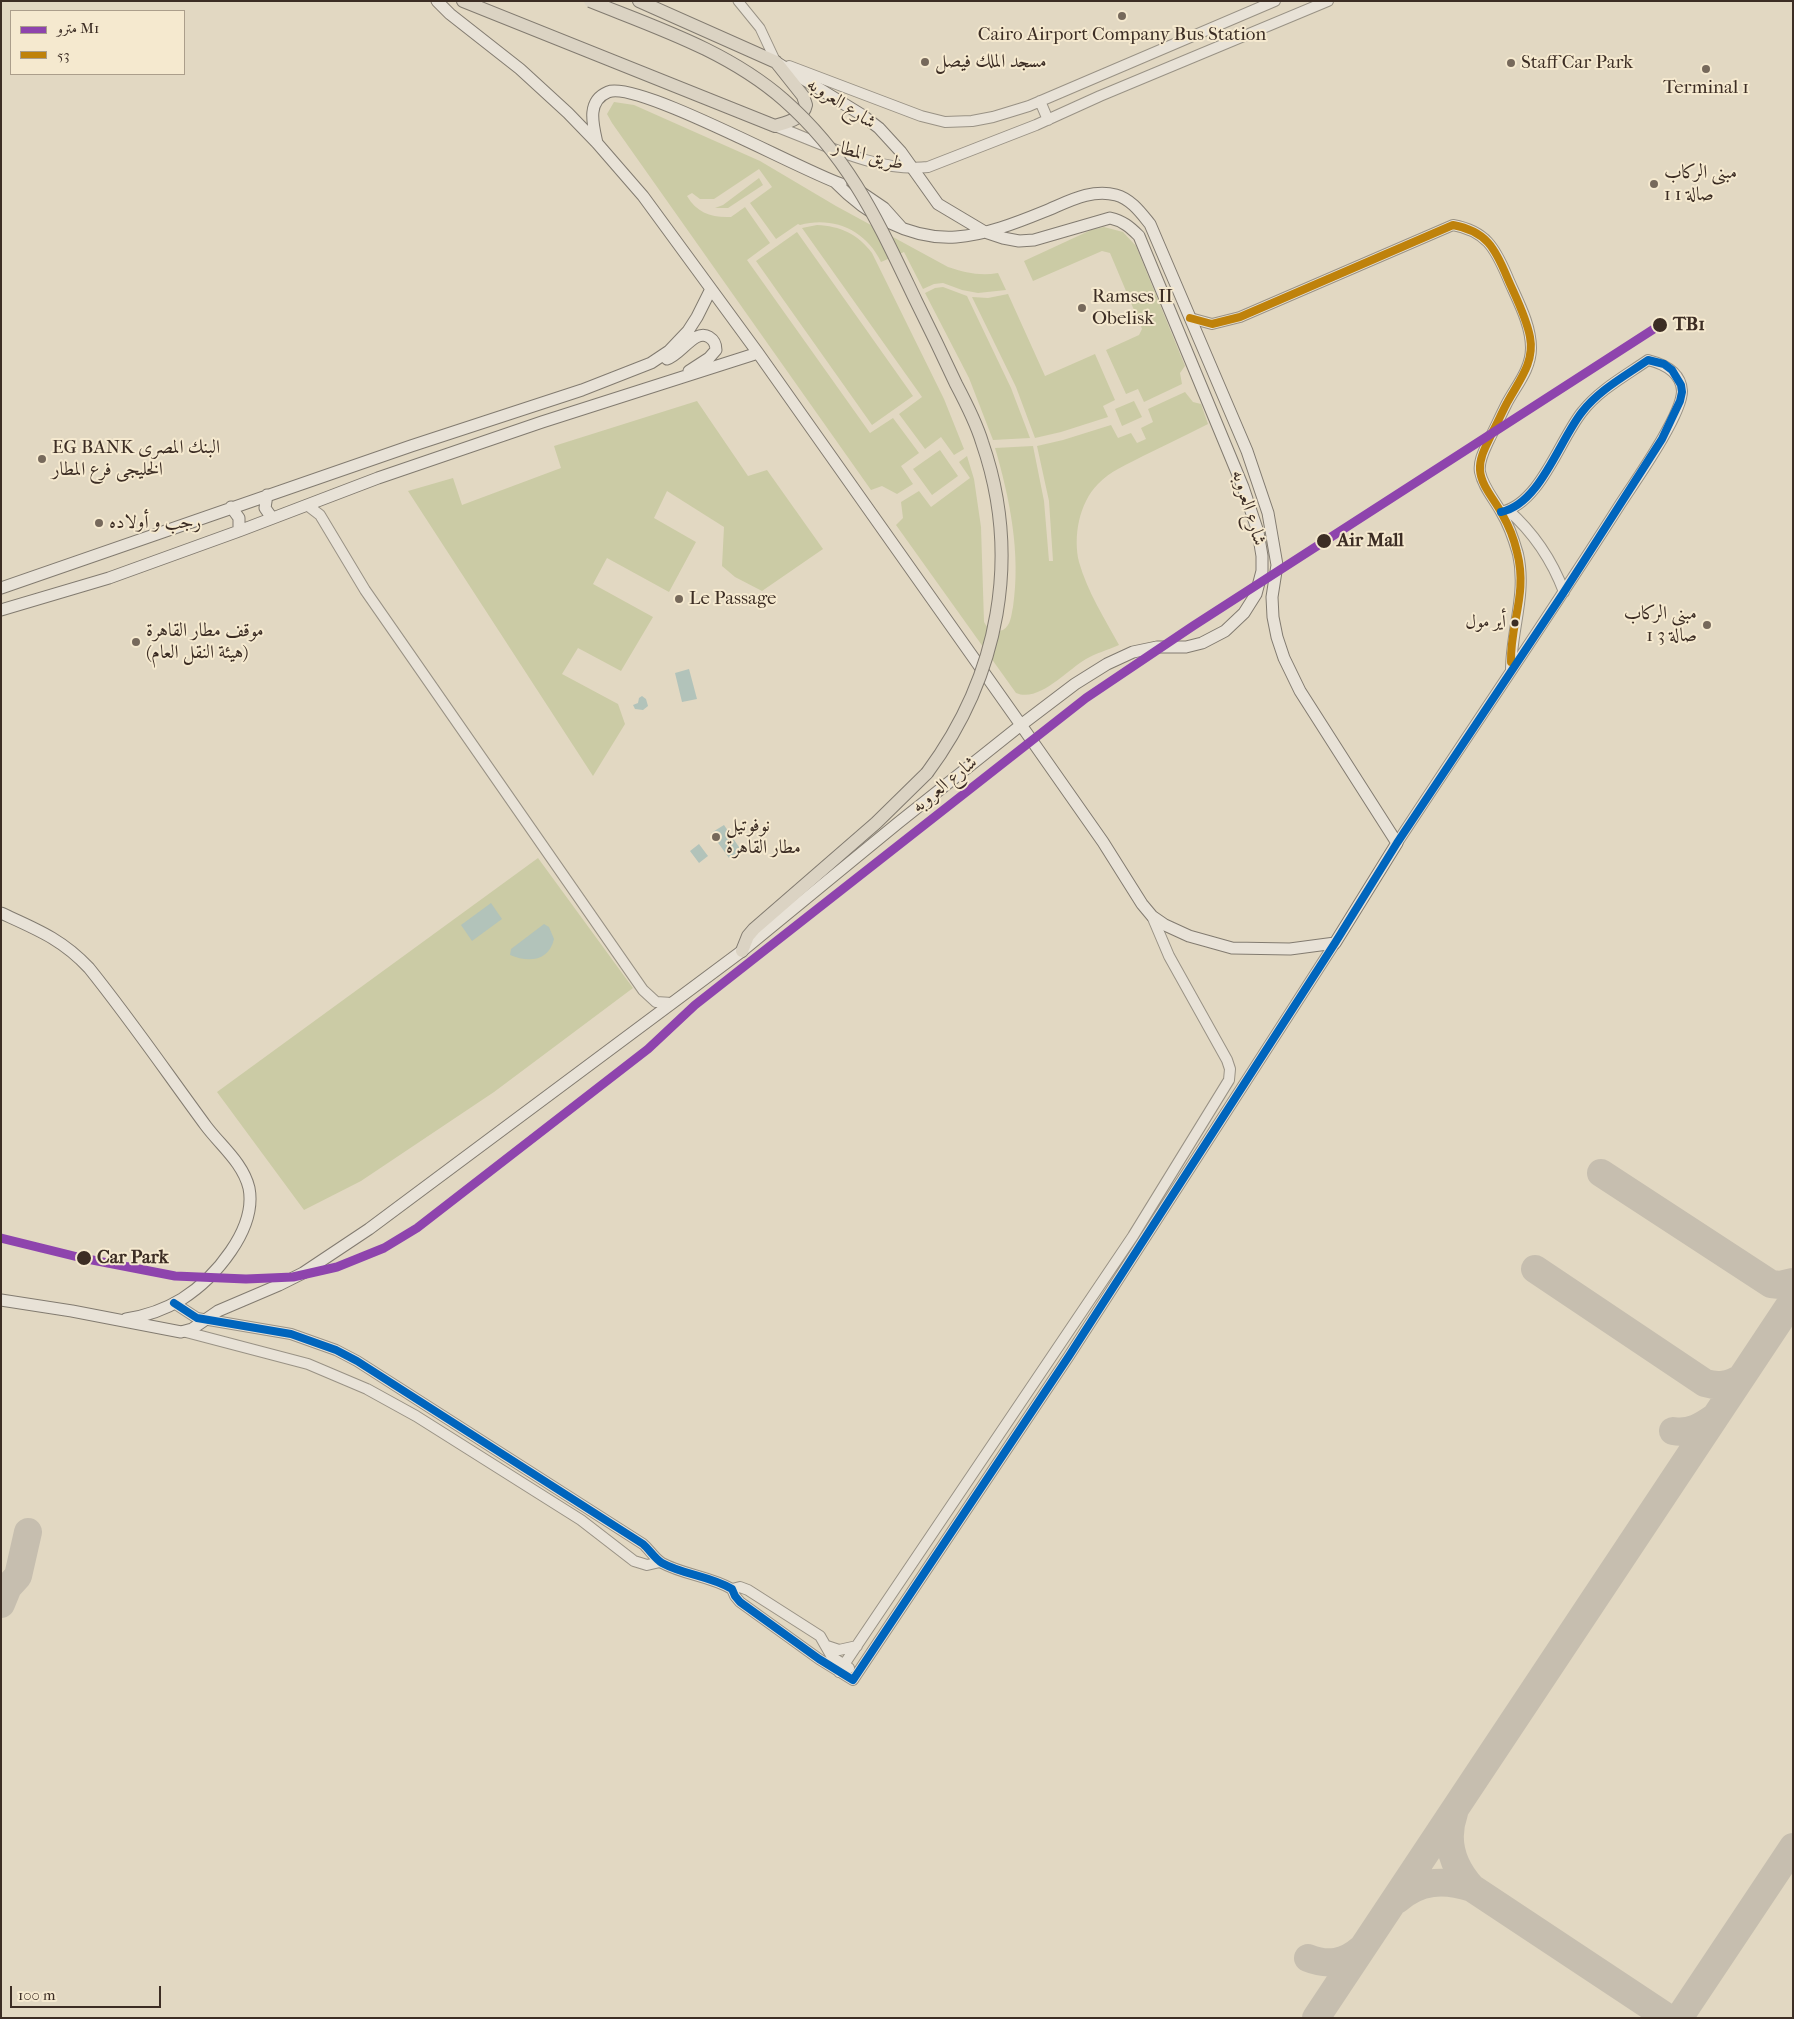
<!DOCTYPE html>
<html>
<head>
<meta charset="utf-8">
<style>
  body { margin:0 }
  #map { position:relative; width:1794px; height:2019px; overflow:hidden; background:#e2d8c2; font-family:"IM FELL French Canon",Amiri,serif }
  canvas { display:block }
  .frame { position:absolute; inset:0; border:2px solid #3c2d24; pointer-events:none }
  .legend { position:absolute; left:10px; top:10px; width:175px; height:65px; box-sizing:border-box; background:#f5e9cf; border:1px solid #ab9e8b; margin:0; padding:6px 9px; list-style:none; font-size:15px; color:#3c2d24 }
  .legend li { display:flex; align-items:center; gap:10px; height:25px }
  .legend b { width:25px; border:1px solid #ab9e8b }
  .scale { position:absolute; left:10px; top:1986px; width:151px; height:22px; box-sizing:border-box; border:2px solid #3c2d24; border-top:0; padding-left:6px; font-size:15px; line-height:18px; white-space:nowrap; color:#3c2d24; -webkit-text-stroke:4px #f5e9cf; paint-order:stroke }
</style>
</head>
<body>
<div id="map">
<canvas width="1794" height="2019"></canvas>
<div class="frame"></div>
<ul class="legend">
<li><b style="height:6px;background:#8e44ad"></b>مترو M1</li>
<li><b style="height:6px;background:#bf820b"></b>53</li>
</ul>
<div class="scale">100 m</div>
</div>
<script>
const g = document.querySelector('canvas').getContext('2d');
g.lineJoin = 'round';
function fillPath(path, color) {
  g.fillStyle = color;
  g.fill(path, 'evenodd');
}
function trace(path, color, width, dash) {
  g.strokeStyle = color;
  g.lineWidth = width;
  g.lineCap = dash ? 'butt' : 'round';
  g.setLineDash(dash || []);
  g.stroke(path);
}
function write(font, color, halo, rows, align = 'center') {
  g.font = font + ' "IM FELL French Canon",Amiri,serif';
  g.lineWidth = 4;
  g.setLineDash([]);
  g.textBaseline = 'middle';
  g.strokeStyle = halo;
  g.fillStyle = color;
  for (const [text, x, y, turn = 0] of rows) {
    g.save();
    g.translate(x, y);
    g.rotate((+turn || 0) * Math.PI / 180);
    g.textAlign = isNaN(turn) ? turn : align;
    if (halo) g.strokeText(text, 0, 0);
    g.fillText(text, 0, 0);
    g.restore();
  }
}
fillPath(new Path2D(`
  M614,102L634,105L760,161L836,206L948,267C966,273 980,276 998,273L1006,290L978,293L962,290L943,283L934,284L923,289L904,252L881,262C866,230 833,216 800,225L798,224L776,239L750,203L772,187L759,169L714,199H700L692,193L687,196C697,213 712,218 731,217L745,207L770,243L747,260L870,433L893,418L919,453L901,466L913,484L897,494L882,486L871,490L612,123L607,114Z
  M759,178L763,185L728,208H715L723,205Z
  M817,225C840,226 858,234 872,253L944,399L964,449L954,455L941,437L925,449L899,414L922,397L802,228Z
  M1104,227L1123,232L1136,246L1185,366L1180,373L1182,384L1144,402L1138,389L1126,394L1106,350L1139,335L1142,329L1110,253L1102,251L1033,281L1024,261L1091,230Z
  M797,232L913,396L872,425L756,261Z
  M943,287L967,296L1011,388L1030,438L993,440L969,378L925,293L935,288Z
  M1008,294L1045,376L1095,354L1115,400L1103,406L1108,417L1061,432L1035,438L1016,387L972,297L988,298Z
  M1185,392L1193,402L1201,404L1208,424C1187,435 1165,445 1143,456C1128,464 1110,471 1098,484C1079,503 1073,537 1079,562C1087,591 1105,619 1119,645C1108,650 1096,653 1086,659C1067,670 1039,703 1016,693L896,525L903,518L901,502L919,491L931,507L970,478L959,462L967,456L974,479L981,527L984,622C988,630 995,633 1003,630C1011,625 1011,616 1013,607C1021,554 1010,499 995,448L1033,446L1044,501L1049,561H1053L1049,501L1037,446L1063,440L1111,425L1118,438L1131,433L1137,443L1146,439L1141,428L1153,422L1148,409Z
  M697,401L748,476L767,470L823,549L762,591L735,577L722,566L724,527L667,491L654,518L696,542L669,592L607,558L593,584L653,617L621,671L578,648L562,674L618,704L625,724L593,776L408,491L453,478L462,505L561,468L554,446Z
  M1134,401L1142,417L1122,426L1115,409Z
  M940,450L958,476L932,495L913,469Z
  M538,858L633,988L494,1092L361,1181L304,1210L217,1092Z`), '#cbcba5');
fillPath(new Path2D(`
  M689,669L697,699L682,702L675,673Z
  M642,696L646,699L648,706L643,710L635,709L633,705L638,703L639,698Z
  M724,825L741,850L729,858L711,833Z
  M699,844L708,856L699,863L690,851Z
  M491,903L502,919L472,941L461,925Z
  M544,924L549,927L554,939C549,961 529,963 510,955L511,949Z`), '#b2c3ba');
trace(new Path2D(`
  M1601,1173L1771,1284L1780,1285L1793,1282
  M1535,1269L1705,1383C1719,1387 1729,1385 1741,1378
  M1673,1431C1690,1434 1702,1426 1715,1417
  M1,1604L8,1587L18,1576L28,1532
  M1454,1813C1444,1841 1453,1867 1472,1888
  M1397,1900C1419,1880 1444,1879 1472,1888L1668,2018
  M1308,1958C1328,1966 1345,1963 1361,1949
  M1316,2018L1793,1300
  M1679,2018L1793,1847`), '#c6beaf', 28);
const minor = new Path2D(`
  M738,1L760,28L776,62`);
const tertiary = new Path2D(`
  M789,66L921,116L945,122L972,121L993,117L1029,106L1275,1
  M1040,101L1048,120
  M775,126C821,143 878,173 928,167L1036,125L1100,96L1328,1
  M1190,318L1212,324L1240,317L1453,225C1486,231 1495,248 1507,276C1516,298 1531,323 1531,348C1531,370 1515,387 1506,405C1500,417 1495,428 1489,440C1485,449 1478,461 1480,472C1483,487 1494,499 1501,512C1509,525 1514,540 1518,554C1527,594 1511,631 1511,670
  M307,505L320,515L365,590L643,990L656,1002L672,1003
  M1508,510C1535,534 1552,560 1564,592
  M1397,843C1471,730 1548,618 1621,503C1636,480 1682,415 1682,391C1681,372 1664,364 1648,360C1625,376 1599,390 1582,412C1559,441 1540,504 1501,512
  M174,1303L197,1318L291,1334L336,1350L357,1361L643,1544C649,1549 655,1559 662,1563C684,1575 710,1576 732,1589L735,1596L740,1602L819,1659L853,1680L1069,1356L1335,943
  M186,1332L308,1364L367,1389L416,1416L581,1520L634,1561L647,1565L660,1562
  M732,1589L740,1587L748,1590L820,1636L832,1657L849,1668
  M827,1646L839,1650L857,1646
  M839,1672L1133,1236L1229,1080L1230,1069L1227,1060L1169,956L1152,916`);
const secondary = new Path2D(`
  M437,1L450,14L520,69L568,113L597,143L643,196L758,353L1021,725L1103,842L1142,904L1152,916L1165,925L1189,936L1232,948L1290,949L1335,943L1397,843L1300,691L1284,658L1277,637L1273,617L1272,597L1277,565L1268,513L1247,451L1150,224C1141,213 1131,199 1116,195C1090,188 1066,203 1043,212C1016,223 985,235 956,237C909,240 866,214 835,182
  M597,143C593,125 586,101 608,92C637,80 802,171 841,184
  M859,191L884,208L901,227
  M667,359C681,355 695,328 709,337C714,340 716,344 716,350L709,358L689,371
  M267,495L265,508L272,518
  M231,507L239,518V531
  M1,588L411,446L582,390L651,363L669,351L688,331L697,317L711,289
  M1,610L109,578L239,531L378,478L542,422L758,353
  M1,913C36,929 62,939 89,968C130,1019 167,1073 206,1126C221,1146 243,1163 249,1188C257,1229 215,1278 182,1299C164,1310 146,1316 126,1319
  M1,1300L72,1311L181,1332L192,1329L218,1311L279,1285L303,1273L369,1229L742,951L898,823L1021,725L1075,684L1107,664L1133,652L1157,647H1186L1202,643L1225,631L1244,613L1256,594L1262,571V556L1258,532L1243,487L1139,236C1130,227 1123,221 1110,218L1034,240L1019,241L1003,238L985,232L938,204L901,152L879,128L862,115L779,64`);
const primary = new Path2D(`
  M463,1L775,126C788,122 803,119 806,105L803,96L776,62L639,1
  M742,951L748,936L754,929L876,823L927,773`);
trace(minor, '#999285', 11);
trace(tertiary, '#999285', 12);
trace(secondary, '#827b70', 13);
trace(primary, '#827b70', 14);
trace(minor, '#e8e2d7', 9);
trace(tertiary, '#e8e2d7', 10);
trace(secondary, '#e8e2d7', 11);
trace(primary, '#dbd3c3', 12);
const primaryBridge = new Path2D(`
  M590,1C657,28 728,51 784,100C851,159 878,222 916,301C930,329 943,356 956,384C966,403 976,422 982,442C1022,557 999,676 927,773`);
trace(primaryBridge, '#827b70', 14, []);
trace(primaryBridge, '#dbd3c3', 12);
trace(new Path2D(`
  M1190,318L1212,324L1240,317L1453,225C1486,231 1495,248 1507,277C1515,296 1526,316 1530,337C1535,363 1518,382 1507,403C1502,412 1498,422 1493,431C1488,443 1479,456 1480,470C1481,486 1495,500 1502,514C1509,526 1514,539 1517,552C1528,594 1510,623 1511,662`), '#bf820b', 8);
trace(new Path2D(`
  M174,1303L197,1318L291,1334L336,1350L357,1361L643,1544C649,1549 655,1559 662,1563C684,1575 710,1576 732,1589L735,1596L740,1602L819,1659L853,1680L1069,1356L1335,943L1397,843L1564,592L1662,439L1680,401L1682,392L1681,385L1672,370L1664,364L1648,360C1625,376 1599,390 1582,412C1559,441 1540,504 1501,512`), '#0065bd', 8);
trace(new Path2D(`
  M1,1238L82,1258L175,1276L246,1279L293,1277L337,1267L384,1248L417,1228L648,1049L695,1005L1086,698L1193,626L1660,325`), '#8e44ad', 9);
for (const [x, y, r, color] of [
  [1122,16,5,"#76695b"],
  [925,62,5,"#76695b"],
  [1511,63,5,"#76695b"],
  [1706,69,5,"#76695b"],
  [1654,184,5,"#76695b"],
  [1082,308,5,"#76695b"],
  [1660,325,8,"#3c2d24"],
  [42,459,5,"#76695b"],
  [99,523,5,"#76695b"],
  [1324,541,8,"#3c2d24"],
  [679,599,5,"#76695b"],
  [1515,623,4.5,"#3c2d24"],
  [1707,625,5,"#76695b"],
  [136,642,5,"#76695b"],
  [716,837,5,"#76695b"],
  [84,1258,8,"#3c2d24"]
]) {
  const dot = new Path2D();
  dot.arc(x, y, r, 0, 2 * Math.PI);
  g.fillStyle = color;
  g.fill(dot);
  trace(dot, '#f5e9cf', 2);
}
write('18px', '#3c2d24', '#f5e9cf', [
  ["أير مول",1506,623]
], 'right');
write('19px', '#3c2d24', '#f5e9cf', [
  ["Cairo Airport Company Bus Station",1122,35,"center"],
  ["مسجد الملك فيصل",935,62],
  ["Staff Car Park",1521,63],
  ["Terminal 1",1706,88,"center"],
  ["مبنى الركاب",1664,173],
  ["1 صالة 1",1664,195],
  ["Ramses II",1092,297],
  ["Obelisk",1092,319],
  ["EG BANK البنك المصرى",52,448],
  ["الخليجى فرع المطار",52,470],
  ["رجب و أولاده",109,523],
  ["Le Passage",689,599],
  ["مبنى الركاب",1697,614,"right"],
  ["1 صالة 3",1697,636,"right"],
  ["موقف مطار القاهرة",146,631],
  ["(هيئة النقل العام)",146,653],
  ["نوفوتيل",726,826],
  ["مطار القاهرة",726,848]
], 'left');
write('19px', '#3c2d24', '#f5e9cf', [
  ["شارع العروبه",841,104,33],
  ["طريق المطار",868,156,15],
  ["شارع العروبه",1248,508,73],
  ["شارع العروبه",945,785,-39]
]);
write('bold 19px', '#3c2d24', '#f5e9cf', [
  ["TB1",1673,325],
  ["Air Mall",1337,541],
  ["Car Park",97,1258]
], 'left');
</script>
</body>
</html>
